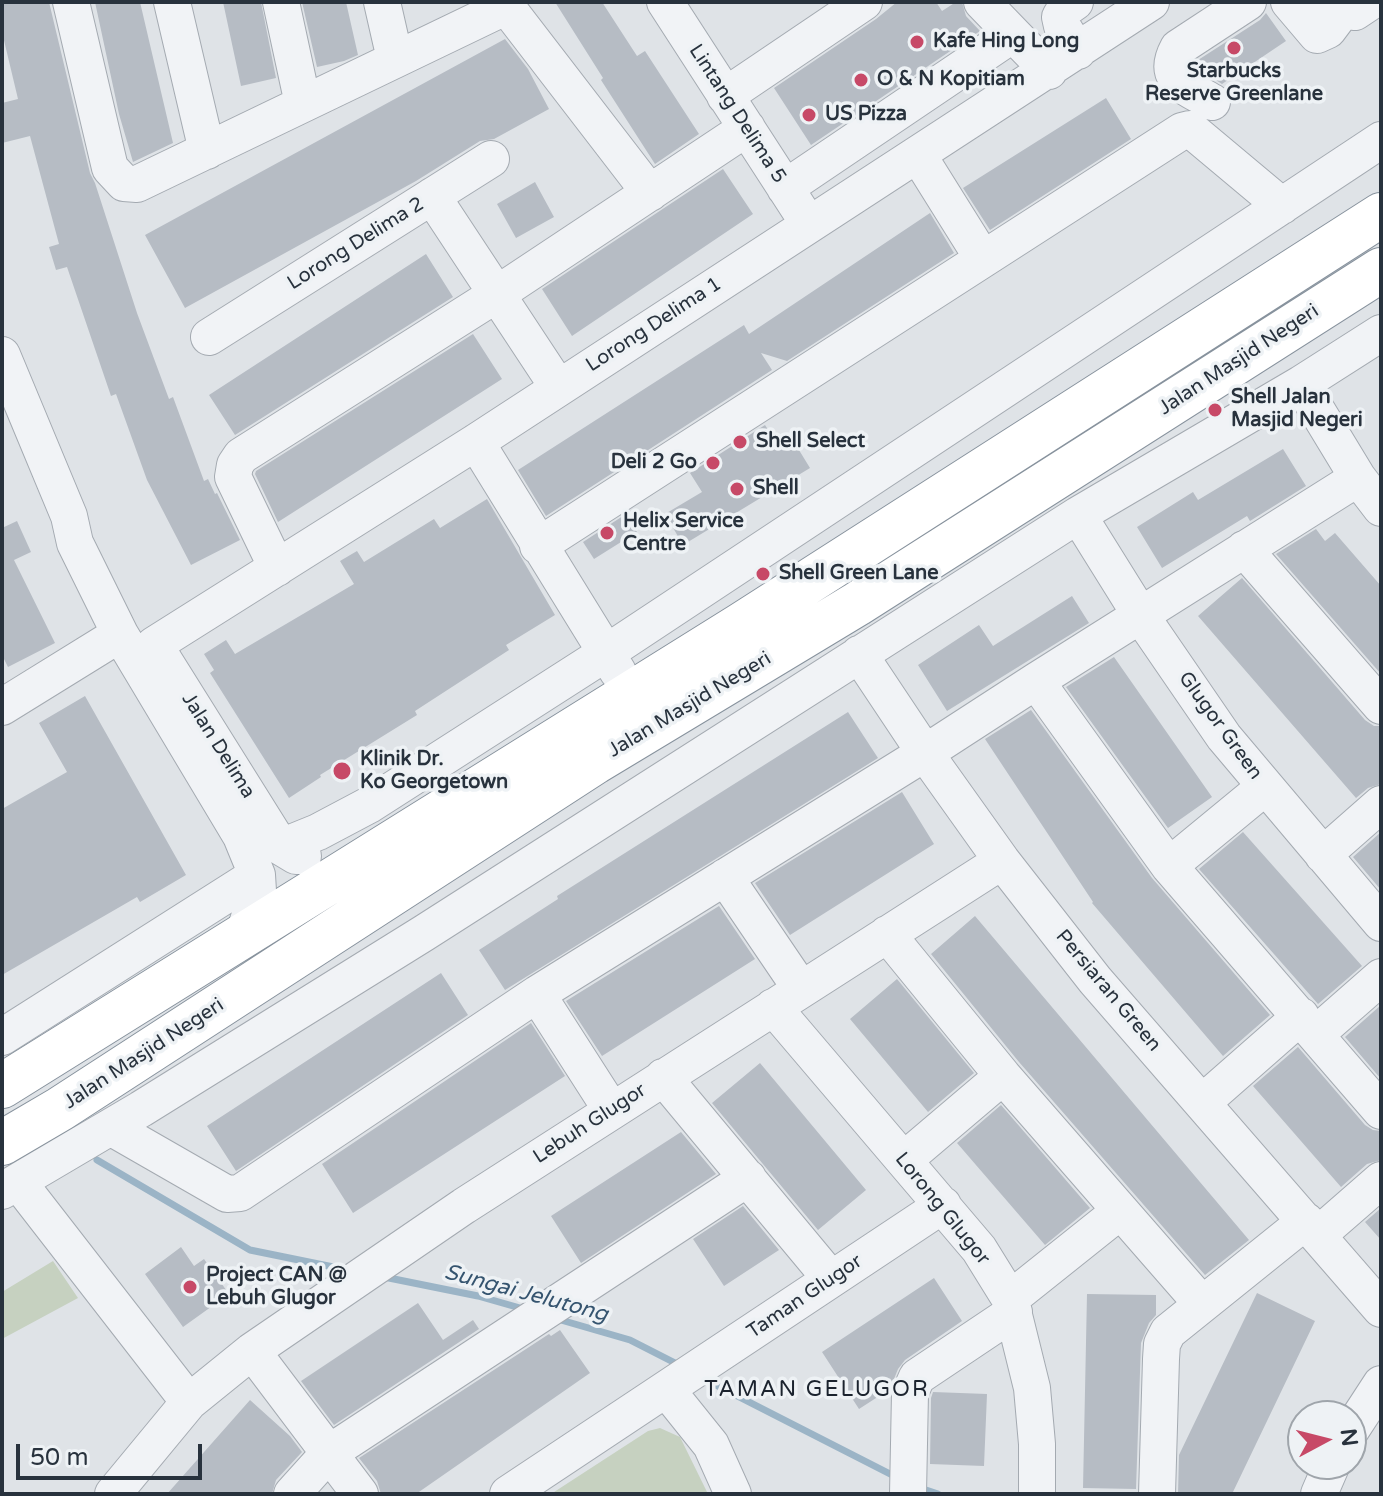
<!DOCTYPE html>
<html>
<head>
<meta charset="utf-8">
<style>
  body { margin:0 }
  #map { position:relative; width:1383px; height:1496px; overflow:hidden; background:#dfe3e7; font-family:"Varela Round",sans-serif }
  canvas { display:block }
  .frame { position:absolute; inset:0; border:4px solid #28323d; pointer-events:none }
  .north { position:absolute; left:1287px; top:1400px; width:80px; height:80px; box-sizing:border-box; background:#eef2f5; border:2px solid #9fa5ab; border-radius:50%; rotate:83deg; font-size:22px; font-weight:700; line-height:32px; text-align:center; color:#28323d }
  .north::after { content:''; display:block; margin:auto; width:28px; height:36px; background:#c74967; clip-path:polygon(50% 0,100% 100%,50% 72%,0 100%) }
  .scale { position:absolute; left:16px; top:1444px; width:186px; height:36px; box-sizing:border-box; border:4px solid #28323d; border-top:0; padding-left:10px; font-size:24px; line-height:28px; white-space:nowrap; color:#28323d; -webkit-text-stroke:6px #eef2f5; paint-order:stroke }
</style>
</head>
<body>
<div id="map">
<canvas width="1383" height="1496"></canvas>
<div class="frame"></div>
<div class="north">N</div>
<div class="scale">50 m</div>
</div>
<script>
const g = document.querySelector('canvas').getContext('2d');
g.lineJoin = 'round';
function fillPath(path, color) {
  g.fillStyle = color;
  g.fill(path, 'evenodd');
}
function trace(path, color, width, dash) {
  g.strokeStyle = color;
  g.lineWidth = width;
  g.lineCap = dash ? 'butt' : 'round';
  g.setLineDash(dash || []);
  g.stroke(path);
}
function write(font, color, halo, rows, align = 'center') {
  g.font = font + ' "Varela Round",sans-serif';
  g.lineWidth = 7;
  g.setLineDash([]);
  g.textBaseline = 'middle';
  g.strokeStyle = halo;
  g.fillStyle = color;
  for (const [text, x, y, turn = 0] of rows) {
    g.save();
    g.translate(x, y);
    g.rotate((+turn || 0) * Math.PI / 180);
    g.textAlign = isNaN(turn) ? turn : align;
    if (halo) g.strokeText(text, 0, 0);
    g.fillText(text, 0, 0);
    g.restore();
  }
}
fillPath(new Path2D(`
  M53,1261L78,1298L2,1339V1292Z
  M660,1428L680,1437L708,1494H551L648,1431Z`), '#c6d1c0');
trace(new Path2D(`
  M97,1160L250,1250L348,1270
  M384,1277L478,1296L527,1310
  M554,1318L630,1340L681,1366
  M702,1378L898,1478
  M920,1488L938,1494`), '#9bb4c6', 7);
fillPath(new Path2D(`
  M2,2H49L90,173L95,183L137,313L169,399L173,397L204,481L208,479L215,494L217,493L240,540L191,565L147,480L116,394L111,396L67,267L56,270L49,247L59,244L30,136L2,143V103L18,99L2,32Z
  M95,2H140L173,143L133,162L119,114Z
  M223,2H261L276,78L241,86Z
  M302,2H346L358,55L344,61L317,67Z
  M555,2H602L637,56L645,51L699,134L655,164L601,80L603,78Z
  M897,2H936L942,11L956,2H962L966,16L980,31L811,145L774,88L876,19Z
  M1266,13L1286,41L1222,84L1194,66L1195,62L1260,20Z
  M505,39L528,69L549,109L494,139L480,141L416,181L185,308L145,235Z
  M1106,98L1131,139L990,230L963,188Z
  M723,169L753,214L572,336L542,289Z
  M535,182L554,217L516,238L497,204Z
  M930,213L954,253L787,361L761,353L772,370L546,516L518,470L744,325L749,334Z
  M426,254L453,297L235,435L209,395Z
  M473,334L502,379L278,522L255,474L256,471Z
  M765,425L778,445L791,437L810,468L683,545L665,514L702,492L690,473Z
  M1283,449L1306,486L1250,521L1247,516L1162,568L1137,527L1193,492L1198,500Z
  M487,499L555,615L506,645L509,650L415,711L417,715L320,775L321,777L289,798L210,673L214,670L204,654L226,640L235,654L354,584L340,561L357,551L364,562L434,519L440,528Z
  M626,514L637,532L594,559L583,542Z
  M17,521L31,552L14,560L55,643L8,667L2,655V528Z
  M1316,529L1325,541L1335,533L1381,586V674L1276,554Z
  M1242,578L1365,720L1374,726H1381V784L1368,788L1356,798L1198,616Z
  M1072,596L1089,623L947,711L918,665L979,625L993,646Z
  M1114,657L1212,797L1168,828L1066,687Z
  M85,696L186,875L140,902L137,897L2,975V809L67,772L39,723Z
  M1031,710L1152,878L1270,1015L1223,1056L1092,903L1093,902L985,739Z
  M848,712L878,758L505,990L479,950L558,899L557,896Z
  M902,792L934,844L790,935L755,883Z
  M1243,832L1362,966L1318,1004L1199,869Z
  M1381,832V890L1353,857Z
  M719,906L755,959L602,1056L566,1001Z
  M975,916L1249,1240L1205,1275L1019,1062L931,954Z
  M441,973L468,1015L236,1171L207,1126Z
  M897,979L974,1073L928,1112L850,1019Z
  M1381,1005V1079L1345,1037Z
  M531,1023L565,1076L353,1213L322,1164Z
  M1298,1047L1365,1125L1373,1130L1381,1131V1160L1367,1164L1341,1187L1253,1086Z
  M760,1063L866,1190L818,1230L712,1103Z
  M1001,1105L1090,1208L1045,1245L957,1143Z
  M681,1132L716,1174L581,1263L551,1216Z
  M743,1206L779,1250L724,1286L693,1239Z
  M1381,1208V1240L1365,1222Z
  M181,1247L194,1266L204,1259L229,1294L183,1327L145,1274Z
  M934,1278L962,1321L905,1360L898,1369L890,1389L859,1409L822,1352Z
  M1257,1293L1315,1321L1232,1494H1178L1179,1455Z
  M1087,1294L1156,1295V1315L1149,1323L1141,1343L1136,1489L1083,1488Z
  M418,1303L443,1340L473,1320L479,1329L334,1425L301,1381Z
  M560,1330L590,1373L416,1494H381L377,1481L359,1458L549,1334L551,1336Z
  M933,1392L987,1394L984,1466L930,1464L931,1398Z
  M250,1400L290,1436L302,1452L276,1480L272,1494H167Z`), '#b6bcc4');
const minor = new Path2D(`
  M71,2L110,168L124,183L137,184L505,7
  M172,2L207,151
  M281,2L303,104
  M382,2L395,59
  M503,2L650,193
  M665,2L799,209
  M982,2L1013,34
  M1075,2L1065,9L1060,17L1062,26L1078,51
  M1289,2L1317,35L1328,30L1337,18L1332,2
  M1355,12L1370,2
  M725,96L864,2
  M1212,102C1189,88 1160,81 1178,48L1248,2
  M918,155L983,259
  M785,188L1013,34L1049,71
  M432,196L558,387
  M209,337L491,159
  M2,355L69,516L75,543L120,634L241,836L257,875L258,891L244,933
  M1301,384L1358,478L1381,508
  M476,442L618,672
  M1078,515L1141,616L1224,737L1381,923
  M538,546L1182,131L1190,129L1282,206
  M1244,549L1381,706
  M277,568L233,477L235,465L241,456L497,294L747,128
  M154,645L476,442L1151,2
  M859,654L925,753L1002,861L1095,980L1381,1309
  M162,657L281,847L296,856H303
  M1036,681L1169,866L1381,1111
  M2,707L120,634
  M281,847L318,832L369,805L606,653L1381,140
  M1323,855L1381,804
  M1169,866L1265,787
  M725,877L801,989
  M887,934L1003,1076L1202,1304
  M537,994L612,1111
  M773,1007L979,1249L1010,1299L1032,1388L1037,1444V1494
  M1316,1034L1381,977
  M2,1037L257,875
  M663,1077L831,1279
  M1203,1102L1301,1016
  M112,1128L227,1194L240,1193L537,994L925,753L1036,681L1358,478
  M904,1160L1003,1076
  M19,1183L189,1402
  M2,1191L141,1109L424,933L1078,515L1301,384L1381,333
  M1318,1235L1381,1180
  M1010,1299L1119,1212
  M252,1351L360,1494
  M666,1389L711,1445L733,1494
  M1351,1430L1381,1384
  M113,1494L189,1402L252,1351L464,1206L1002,861
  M292,1494L329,1453L748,1178
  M508,1494L943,1205
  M908,1494L910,1393L917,1377L1014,1312
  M1157,1494L1161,1359L1162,1344L1168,1332L1306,1221
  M1319,1494L1332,1464`);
const highway = new Path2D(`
  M2,1086L741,625L1381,215
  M2,1143L60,1109L595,762L857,604L1381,270`);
trace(minor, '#a4aab1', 38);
trace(highway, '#87929d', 46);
trace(minor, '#f1f3f6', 36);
trace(highway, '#fff', 44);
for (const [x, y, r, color] of [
  [917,42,8,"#c74967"],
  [1234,48,8,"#c74967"],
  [861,80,8,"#c74967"],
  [809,115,8,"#c74967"],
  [1215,410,8,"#c74967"],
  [740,442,8,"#c74967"],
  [713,463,8,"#c74967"],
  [737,489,8,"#c74967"],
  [607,533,8,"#c74967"],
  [763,574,8,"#c74967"],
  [342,771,10,"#c74967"],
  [190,1287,8,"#c74967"]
]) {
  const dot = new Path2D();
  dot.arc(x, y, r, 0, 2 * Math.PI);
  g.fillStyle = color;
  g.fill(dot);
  trace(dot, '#eef2f5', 3);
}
write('bold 20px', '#28323d', '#eef2f5', [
  ["Kafe Hing Long",933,42],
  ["Starbucks",1234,72,"center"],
  ["Reserve Greenlane",1234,95,"center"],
  ["O & N Kopitiam",877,80],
  ["US Pizza",825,115],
  ["Shell Jalan",1231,398],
  ["Masjid Negeri",1231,421],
  ["Shell Select",756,442],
  ["Deli 2 Go",697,463,"right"],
  ["Shell",753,489],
  ["Helix Service",623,522],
  ["Centre",623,545],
  ["Shell Green Lane",779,574],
  ["Klinik Dr.",360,760],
  ["Ko Georgetown",360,783],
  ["Project CAN @",206,1276],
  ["Lebuh Glugor",206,1299]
], 'left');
write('20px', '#28323d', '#eef2f5', [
  ["Lintang Delima 5",737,114,57],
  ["Lorong Delima 2",356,244,-32],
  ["Lorong Delima 1",654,325,-33],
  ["Jalan Masjid Negeri",1239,360,-33],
  ["Jalan Masjid Negeri",690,705,-31],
  ["Glugor Green",1220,726,54],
  ["Jalan Delima",218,746,58],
  ["Persiaran Green",1108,991,50],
  ["Jalan Masjid Negeri",144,1054,-33],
  ["Lebuh Glugor",590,1124,-33],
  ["Lorong Glugor",942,1209,51],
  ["Taman Glugor",805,1297,-34]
]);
write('italic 22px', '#35546f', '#eef2f5', [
  ["Sungai Jelutong",526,1294,15]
]);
g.letterSpacing = '2px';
write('22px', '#1b232e', '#eef2f5', [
  ["TAMAN GELUGOR",817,1390]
]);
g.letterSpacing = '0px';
</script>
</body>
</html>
